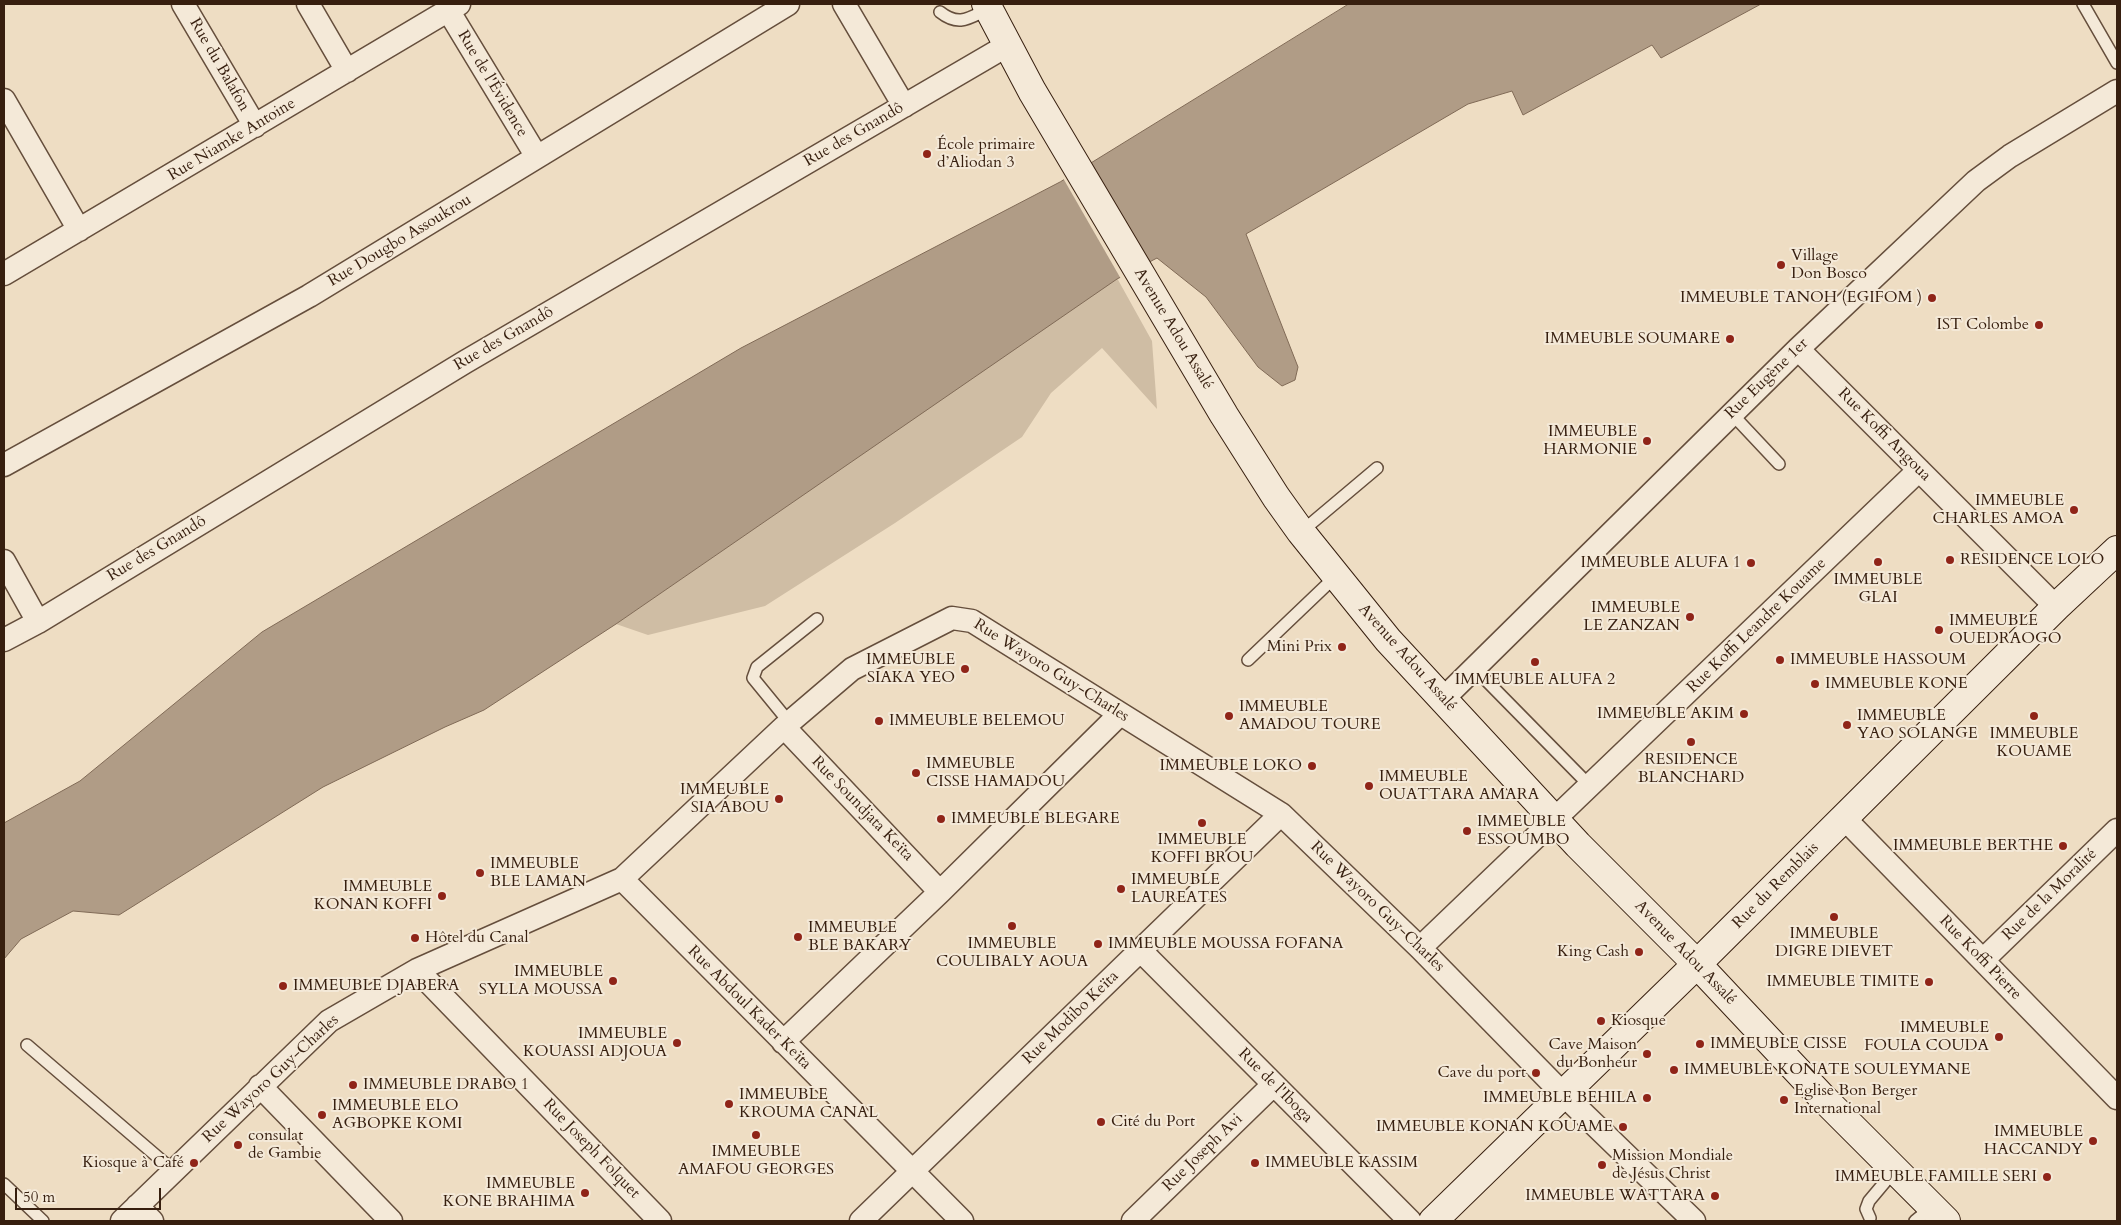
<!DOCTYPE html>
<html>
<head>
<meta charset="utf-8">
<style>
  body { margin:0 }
  #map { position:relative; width:2121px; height:1225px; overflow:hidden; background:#eeddc3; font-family:Cardo,serif }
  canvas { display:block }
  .frame { position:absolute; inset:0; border:5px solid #371f0f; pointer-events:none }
  .scale { position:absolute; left:15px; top:1188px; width:146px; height:22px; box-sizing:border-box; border:2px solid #371f0f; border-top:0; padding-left:6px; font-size:15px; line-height:18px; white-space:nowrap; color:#371f0f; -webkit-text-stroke:4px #f4e9d8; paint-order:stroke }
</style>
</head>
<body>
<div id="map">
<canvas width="2121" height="1225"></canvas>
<div class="frame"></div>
<div class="scale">50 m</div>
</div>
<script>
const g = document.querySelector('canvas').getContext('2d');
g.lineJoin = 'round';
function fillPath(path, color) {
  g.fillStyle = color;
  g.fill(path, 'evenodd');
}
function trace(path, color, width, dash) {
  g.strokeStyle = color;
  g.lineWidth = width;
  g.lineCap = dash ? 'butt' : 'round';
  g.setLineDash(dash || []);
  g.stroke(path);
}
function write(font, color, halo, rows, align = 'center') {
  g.font = font + ' Cardo,serif';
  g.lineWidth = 4;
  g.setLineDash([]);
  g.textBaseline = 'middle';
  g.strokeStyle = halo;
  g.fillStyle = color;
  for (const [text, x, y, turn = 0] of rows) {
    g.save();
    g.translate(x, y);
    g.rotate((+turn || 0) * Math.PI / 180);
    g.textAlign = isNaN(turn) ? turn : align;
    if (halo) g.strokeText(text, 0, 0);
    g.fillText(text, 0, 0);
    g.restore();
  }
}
fillPath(new Path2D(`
  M1117,278L1152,341L1157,409L1102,348L1051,393L1022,437L895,523L765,606L648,635L616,624Z`), '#cfbda4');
const water = new Path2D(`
  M1349,4H1761L1661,58L1652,45L1523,115L1512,91L1468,104L1246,234L1298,367L1295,380L1282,386L1258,367L1206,297L1157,258L1117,279L616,624L484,710L445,727L323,787L119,915L73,911L21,939L4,959V823L80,781L262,632L741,348L1060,182Z`);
fillPath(water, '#b09c86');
trace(water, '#806a56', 1);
fillPath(new Path2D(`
  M1089,163L1148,265L1121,279L1063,178Z`), '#eeddc3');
const lane = new Path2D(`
  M2083,4L2117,63
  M940,12C959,27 969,18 988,9
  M1732,414L1779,464
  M1301,532L1377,468
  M1248,660L1336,576
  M1475,669L1590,786
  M789,722L753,678L757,667L817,619
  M27,1045L174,1171
  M4,1184L43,1221
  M1870,1218L1866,1209L1869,1201L1895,1170
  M1915,1221L1932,1207`);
const street = new Path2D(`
  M183,4L255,126
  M308,4L347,71
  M844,4L904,106
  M448,10L537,157
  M4,100L79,230
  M4,274L459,4
  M1798,349L2056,607
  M4,465L309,296L788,4
  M4,561L38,622
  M4,640L38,622L465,362L1008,45
  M1443,699L1798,349L1976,181L2010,156L2117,91
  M784,727L940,892
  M1844,818L2117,1098
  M622,879L962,1221
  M1420,948L1919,470
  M1140,950L1410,1221
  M1983,960L2117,830
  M417,970L660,1221
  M783,1042L940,892L1120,714
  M260,1086L391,1221
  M137,1206L152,1221
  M122,1221L329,1021L417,970L622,879L784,727L852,669L952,618L972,621L1281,814L1420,948L1563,1094L1694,1221
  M861,1221L1281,814
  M1133,1221L1273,1085`);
const secondary = new Path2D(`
  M986,4L1032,91L1224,415L1276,497L1301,532L1388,640L1578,845L1697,964L1822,1097L1946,1221
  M1433,1221L1697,964L2056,607L2117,550`);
trace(lane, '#654e3c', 14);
trace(street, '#654e3c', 25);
trace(secondary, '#371f0f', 30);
trace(lane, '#f4e9d8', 11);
trace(street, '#f4e9d8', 22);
trace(secondary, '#f4e9d8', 28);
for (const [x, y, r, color] of [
  [927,154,5,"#8f2418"],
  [1781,265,5,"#8f2418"],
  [1932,298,5,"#8f2418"],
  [2039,325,5,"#8f2418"],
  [1730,339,5,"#8f2418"],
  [1647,441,5,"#8f2418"],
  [2074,510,5,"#8f2418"],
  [1950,560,5,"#8f2418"],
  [1878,562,5,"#8f2418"],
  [1751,563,5,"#8f2418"],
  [1690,617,5,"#8f2418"],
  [1939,630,5,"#8f2418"],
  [1342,647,5,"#8f2418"],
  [1780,660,5,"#8f2418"],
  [1535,662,5,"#8f2418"],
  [965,669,5,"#8f2418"],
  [1815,684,5,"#8f2418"],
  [1744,714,5,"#8f2418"],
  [1229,716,5,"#8f2418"],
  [2034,716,5,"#8f2418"],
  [879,721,5,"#8f2418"],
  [1847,725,5,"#8f2418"],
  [1691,742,5,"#8f2418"],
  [1312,766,5,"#8f2418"],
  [916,773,5,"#8f2418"],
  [1369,786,5,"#8f2418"],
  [779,799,5,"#8f2418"],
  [941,819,5,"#8f2418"],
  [1202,823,5,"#8f2418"],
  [1467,831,5,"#8f2418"],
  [2063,846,5,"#8f2418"],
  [480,873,5,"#8f2418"],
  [1121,889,5,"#8f2418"],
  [442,896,5,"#8f2418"],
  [1834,917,5,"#8f2418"],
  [1012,926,5,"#8f2418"],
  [798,937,5,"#8f2418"],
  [415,938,5,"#8f2418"],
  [1098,944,5,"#8f2418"],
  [1639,952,5,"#8f2418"],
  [613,981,5,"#8f2418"],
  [1929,982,5,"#8f2418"],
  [283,986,5,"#8f2418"],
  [1601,1021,5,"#8f2418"],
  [1999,1037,5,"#8f2418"],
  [677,1043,5,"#8f2418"],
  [1700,1044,5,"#8f2418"],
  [1647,1054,5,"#8f2418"],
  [1674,1070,5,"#8f2418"],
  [1536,1073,5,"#8f2418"],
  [353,1085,5,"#8f2418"],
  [1647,1098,5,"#8f2418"],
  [1784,1100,5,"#8f2418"],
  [729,1104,5,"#8f2418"],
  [322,1115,5,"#8f2418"],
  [1101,1122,5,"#8f2418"],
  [1623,1127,5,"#8f2418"],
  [756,1135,5,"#8f2418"],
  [2093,1141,5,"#8f2418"],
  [238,1145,5,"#8f2418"],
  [194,1163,5,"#8f2418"],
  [1255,1163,5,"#8f2418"],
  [1602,1165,5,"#8f2418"],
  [2047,1177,5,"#8f2418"],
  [585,1193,5,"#8f2418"],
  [1715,1196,5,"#8f2418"]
]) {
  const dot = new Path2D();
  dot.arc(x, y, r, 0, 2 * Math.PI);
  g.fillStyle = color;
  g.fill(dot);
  trace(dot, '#f4e9d8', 2);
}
write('16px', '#371f0f', '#f4e9d8', [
  ["Rue du Balafon",219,65,60],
  ["Rue de l'Évidence",492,84,59],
  ["Rue des Gnandô",854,135,-30],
  ["Rue Niamke Antoine",232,140,-31],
  ["Rue Dougbo Assoukrou",400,241,-31],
  ["Avenue Adou Assalé",1173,329,59],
  ["Rue des Gnandô",504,339,-30],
  ["Rue Eugène 1er",1767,379,-44],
  ["Rue Koffi Angoua",1884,435,45],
  ["Rue des Gnandô",157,549,-31],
  ["Rue Koffi Leandre Kouame",1757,626,-44],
  ["Avenue Adou Assalé",1407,658,48],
  ["Rue Wayoro Guy-Charles",1051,671,32],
  ["Rue Soundjata Keïta",862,809,46],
  ["Rue du Remblais",1776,886,-45],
  ["Rue de la Moralité",2050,895,-44],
  ["Rue Wayoro Guy-Charles",1377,907,44],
  ["Avenue Adou Assalé",1685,953,46],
  ["Rue Koffi Pierre",1980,958,46],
  ["Rue Abdoul Kader Keïta",749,1008,45],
  ["Rue Modibo Keïta",1071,1018,-44],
  ["Rue Wayoro Guy-Charles",271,1079,-43],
  ["Rue de l'Iboga",1275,1086,45],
  ["Rue Joseph Folquet",591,1149,46],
  ["Rue Joseph Avi",1203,1153,-44]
]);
write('16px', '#371f0f', '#f4e9d8', [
  ["École primaire",937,145],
  ["d’Aliodan 3",937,163],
  ["Village",1791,256],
  ["Don Bosco",1791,274],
  ["IMMEUBLE TANOH (EGIFOM )",1922,298,"right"],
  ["IST Colombe",2029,325,"right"],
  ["IMMEUBLE SOUMARE",1720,339,"right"],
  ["IMMEUBLE",1637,432,"right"],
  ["HARMONIE",1637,450,"right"],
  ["IMMEUBLE",2064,501,"right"],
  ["CHARLES AMOA",2064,519,"right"],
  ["RESIDENCE LOLO",1960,560],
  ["IMMEUBLE ALUFA 1",1741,563,"right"],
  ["IMMEUBLE",1878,580,"center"],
  ["GLAI",1878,598,"center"],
  ["IMMEUBLE",1680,608,"right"],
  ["LE ZANZAN",1680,626,"right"],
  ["IMMEUBLE",1949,621],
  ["OUEDRAOGO",1949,639],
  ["Mini Prix",1332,647,"right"],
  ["IMMEUBLE",955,660,"right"],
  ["SIAKA YEO",955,678,"right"],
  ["IMMEUBLE HASSOUM",1790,660],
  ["IMMEUBLE ALUFA 2",1535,680,"center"],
  ["IMMEUBLE KONE",1825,684],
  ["IMMEUBLE",1239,707],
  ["AMADOU TOURE",1239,725],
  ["IMMEUBLE AKIM",1734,714,"right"],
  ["IMMEUBLE",1857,716],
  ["YAO SOLANGE",1857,734],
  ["IMMEUBLE BELEMOU",889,721],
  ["IMMEUBLE",2034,734,"center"],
  ["KOUAME",2034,752,"center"],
  ["RESIDENCE",1691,760,"center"],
  ["BLANCHARD",1691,778,"center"],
  ["IMMEUBLE",926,764],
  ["CISSE HAMADOU",926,782],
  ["IMMEUBLE LOKO",1302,766,"right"],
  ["IMMEUBLE",1379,777],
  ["OUATTARA AMARA",1379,795],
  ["IMMEUBLE",769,790,"right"],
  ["SIA ABOU",769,808,"right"],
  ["IMMEUBLE BLEGARE",951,819],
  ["IMMEUBLE",1477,822],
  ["ESSOUMBO",1477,840],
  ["IMMEUBLE",1202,840,"center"],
  ["KOFFI BROU",1202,858,"center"],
  ["IMMEUBLE BERTHE",2053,846,"right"],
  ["IMMEUBLE",490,864],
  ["BLE LAMAN",490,882],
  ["IMMEUBLE",1131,880],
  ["LAUREATES",1131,898],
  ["IMMEUBLE",432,887,"right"],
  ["KONAN KOFFI",432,905,"right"],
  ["IMMEUBLE",808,928],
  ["BLE BAKARY",808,946],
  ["IMMEUBLE",1834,934,"center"],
  ["DIGRE DIEVET",1834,952,"center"],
  ["Hôtel du Canal",425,938],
  ["IMMEUBLE",1012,944,"center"],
  ["COULIBALY AOUA",1012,962,"center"],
  ["IMMEUBLE MOUSSA FOFANA",1108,944],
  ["King Cash",1629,952,"right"],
  ["IMMEUBLE",603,972,"right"],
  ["SYLLA MOUSSA",603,990,"right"],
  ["IMMEUBLE TIMITE",1919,982,"right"],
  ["IMMEUBLE DJABERA",293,986],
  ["Kiosque",1611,1021],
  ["IMMEUBLE",1989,1028,"right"],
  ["FOULA COUDA",1989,1046,"right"],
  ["IMMEUBLE",667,1034,"right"],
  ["KOUASSI ADJOUA",667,1052,"right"],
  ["IMMEUBLE CISSE",1710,1044],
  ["Cave Maison",1637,1045,"right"],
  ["du Bonheur",1637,1063,"right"],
  ["IMMEUBLE KONATE SOULEYMANE",1684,1070],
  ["Cave du port",1526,1073,"right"],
  ["IMMEUBLE DRABO 1",363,1085],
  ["Eglise Bon Berger",1794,1091],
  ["International",1794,1109],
  ["IMMEUBLE",739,1095],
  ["KROUMA CANAL",739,1113],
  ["IMMEUBLE BEHILA",1637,1098,"right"],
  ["IMMEUBLE ELO",332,1106],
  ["AGBOPKE KOMI",332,1124],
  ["Cité du Port",1111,1122],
  ["IMMEUBLE KONAN KOUAME",1613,1127,"right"],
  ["IMMEUBLE",2083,1132,"right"],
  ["HACCANDY",2083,1150,"right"],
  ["consulat",248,1136],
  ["de Gambie",248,1154],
  ["IMMEUBLE",756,1152,"center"],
  ["AMAFOU GEORGES",756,1170,"center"],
  ["Mission Mondiale",1612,1156],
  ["de Jésus Christ",1612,1174],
  ["Kiosque à Café",184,1163,"right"],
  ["IMMEUBLE KASSIM",1265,1163],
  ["IMMEUBLE FAMILLE SERI",2037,1177,"right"],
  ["IMMEUBLE",575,1184,"right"],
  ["KONE BRAHIMA",575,1202,"right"],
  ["IMMEUBLE WATTARA",1705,1196,"right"]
], 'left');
</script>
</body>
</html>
